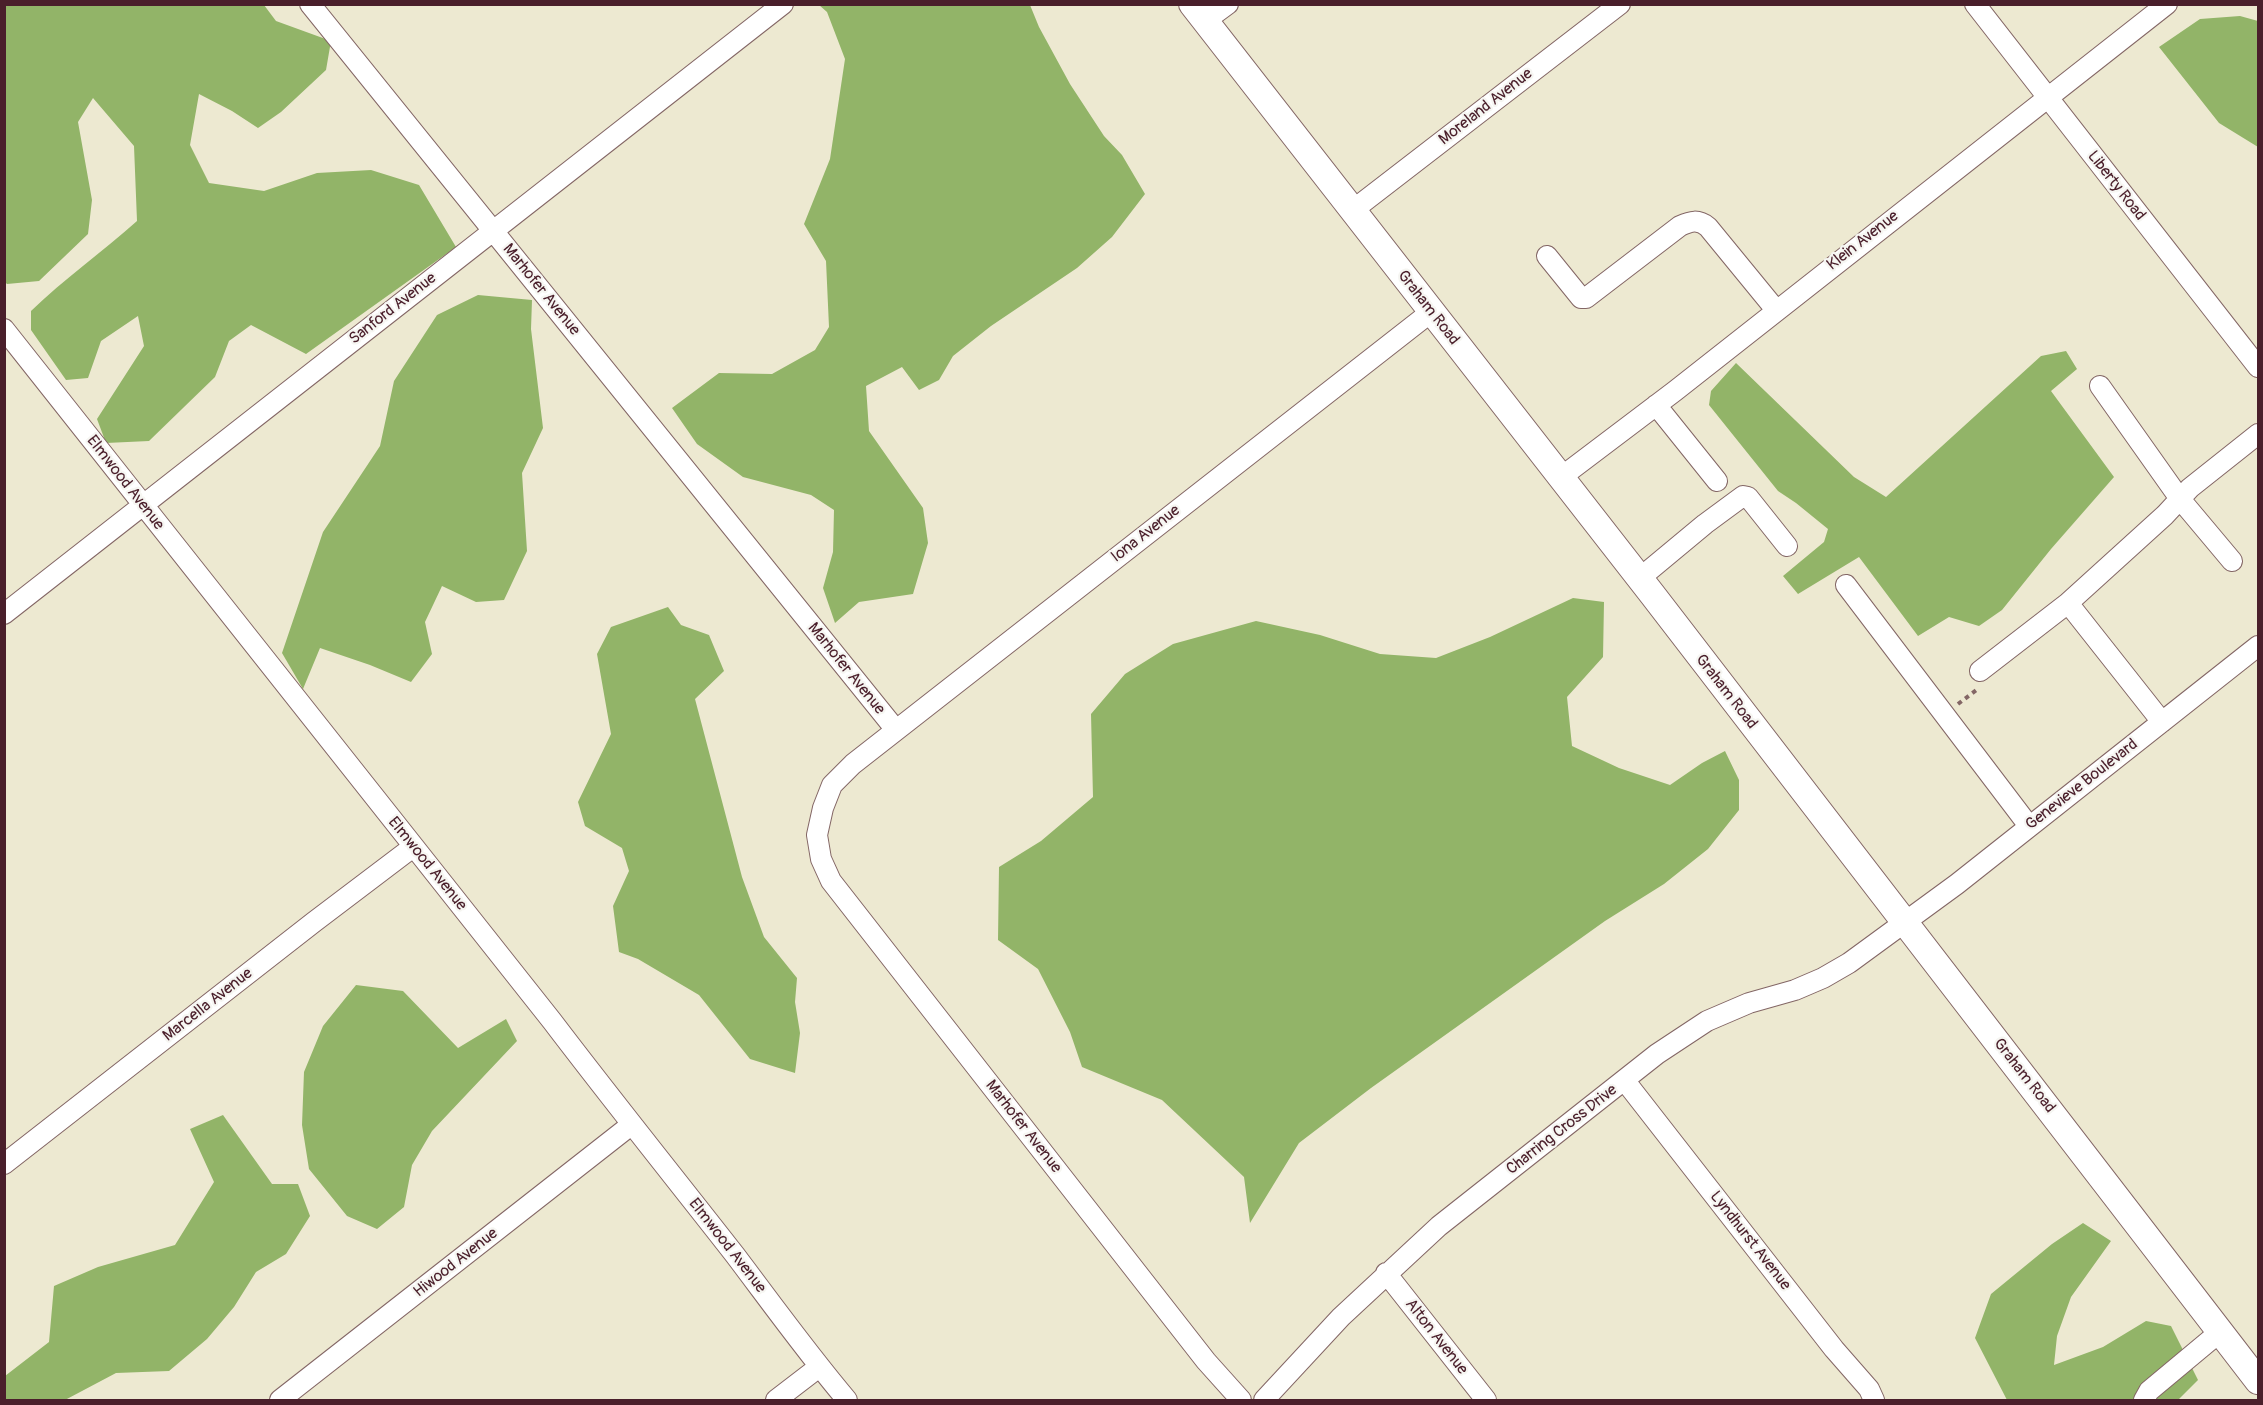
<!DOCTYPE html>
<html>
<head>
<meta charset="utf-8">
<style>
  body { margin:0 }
  #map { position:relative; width:2263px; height:1405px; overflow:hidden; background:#ede9d1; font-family:Pangolin,sans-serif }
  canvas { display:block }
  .frame { position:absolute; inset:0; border:6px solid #4a1f2b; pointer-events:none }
</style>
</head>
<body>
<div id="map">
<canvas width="2263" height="1405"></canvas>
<div class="frame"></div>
</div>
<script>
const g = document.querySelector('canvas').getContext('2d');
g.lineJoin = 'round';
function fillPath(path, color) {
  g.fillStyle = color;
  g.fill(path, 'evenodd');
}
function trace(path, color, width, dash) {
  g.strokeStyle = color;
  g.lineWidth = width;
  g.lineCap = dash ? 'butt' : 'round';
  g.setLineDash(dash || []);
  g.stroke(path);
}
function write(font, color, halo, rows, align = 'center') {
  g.font = font + ' Pangolin,sans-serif';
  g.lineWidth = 4.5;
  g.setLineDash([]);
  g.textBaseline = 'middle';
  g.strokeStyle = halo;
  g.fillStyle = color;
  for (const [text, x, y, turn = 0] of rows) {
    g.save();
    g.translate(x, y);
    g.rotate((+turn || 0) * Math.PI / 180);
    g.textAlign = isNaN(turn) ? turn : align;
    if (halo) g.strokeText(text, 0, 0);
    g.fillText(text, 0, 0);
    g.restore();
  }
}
fillPath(new Path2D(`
  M4,5H264L276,21L331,41L326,70L281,112L258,128L232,111L199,94L190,145L209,183L264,191L317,173L371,170L419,185L456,247L306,354L251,325L229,341L215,377L149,441L106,443L97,419L144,346L138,316L101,341L88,378L66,380L31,330V311C64,279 102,252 137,221L134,146L93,98L78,122L92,200L88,234L39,281L7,284L4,281Z
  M819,5H1030L1039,27L1070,84L1104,136L1122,155L1145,194L1112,237L1077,268L991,326L953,356L939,380L919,390L902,367L866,386L869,431L923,508L928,543L913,594L859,602L835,623L823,588L833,552L834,510L811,495L743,477L697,444L672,408L719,373L772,374L815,350L829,327L826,261L804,224L830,159L845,59L827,12Z
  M2240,16L2258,21V147L2219,123L2159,47L2200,19Z
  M478,295L532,300L531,329L543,428L522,473L527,551L504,600L476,602L442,586L425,622L432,654L411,682L370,665L320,648L303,689L282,653L323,532L380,446L394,381L437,315Z
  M2066,351L2077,369L2051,391L2114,477L2051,549L2002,610L1979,626L1949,617L1918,636L1859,557L1798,594L1783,576L1824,542L1828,529L1796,503L1778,491L1709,405L1711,391L1736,363L1854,477L1886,497L2041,356Z
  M1573,598L1604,602L1603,657L1567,697L1572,746L1619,768L1670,785L1702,763L1725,751L1739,780V810L1708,849L1664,884L1605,921L1371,1088L1299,1143L1250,1223L1244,1177L1162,1100L1082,1067L1070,1032L1038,969L998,940L999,867L1041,841L1093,797L1091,714L1125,674L1173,644L1256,621L1320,635L1380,654L1436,658L1490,637Z
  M668,607L681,625L709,635L724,671L695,699L742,877L764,937L797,978L795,1002L800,1033L795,1073L750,1059L699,995L638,959L619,952L613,906L629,871L622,848L585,826L578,802L611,734L597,654L611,627Z
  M356,985L403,991L458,1048L506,1019L517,1041L432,1131L412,1165L404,1207L377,1229L347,1216L309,1169L302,1125L304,1072L323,1026Z
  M223,1115L272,1184H298L310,1216L286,1254L256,1272L234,1307L207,1339L169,1371L116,1373L65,1400H5V1376L49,1342L54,1286L98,1267L175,1245L214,1182L190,1129Z
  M2083,1223L2111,1241L2071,1297L2057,1336L2054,1365L2103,1347L2146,1321L2171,1326L2198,1380L2178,1400H2007L1975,1338L1991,1294L2052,1244Z`), '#92b468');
const minor = new Path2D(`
  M310,4L896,730
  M1975,4L2258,367
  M1205,21L1228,4
  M1353,210L1620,4
  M1547,256L1581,298H1586L1680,226C1691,221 1698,219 1708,227L1776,310
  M4,329L552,1021C612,1100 674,1177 735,1255C772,1304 808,1354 847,1400
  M2100,386L2180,499L2232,561
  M1656,405L1717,481
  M1560,478L1675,391L2167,4
  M1640,578L1705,524L1743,496L1748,497L1787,546
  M1846,585L2029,826
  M4,614L783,4
  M1980,671L2068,603
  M2162,722L2068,603L2165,515L2190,488L2258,434
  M1625,1081L1834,1349L1869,1389L1874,1400
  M4,1164L314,922L413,847
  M1386,1273L1486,1400
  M280,1400L631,1125
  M776,1400L819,1367
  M1241,1400L1206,1361L831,881L821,859L817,835L823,808L832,785L853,764L1431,312
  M1264,1400L1341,1317L1439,1226L1657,1054L1707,1021L1749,1003L1795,990L1823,978L1849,963L1957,884L2258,646
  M2144,1400L2149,1391L2221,1331`);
const major = new Path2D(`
  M1192,4L1652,594L2258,1381`);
trace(minor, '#836665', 22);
trace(major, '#836665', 28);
trace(new Path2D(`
  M1958,704L1979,688`), '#836665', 4, [4.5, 4.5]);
trace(minor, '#fff', 20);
trace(major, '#fff', 26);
write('16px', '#4a1f2b', '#f6f6f2', [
  ["Moreland Avenue",1486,107,-38],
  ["Liberty Road",2116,186,52],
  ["Klein Avenue",1863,241,-38],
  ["Marhofer Avenue",541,290,51],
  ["Graham Road",1428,308,52],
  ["Sanford Avenue",393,309,-38],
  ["Elmwood Avenue",125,483,52],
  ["Iona Avenue",1146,534,-38],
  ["Marhofer Avenue",846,669,51],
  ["Graham Road",1726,692,52],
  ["Genevieve Boulevard",2082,785,-38],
  ["Elmwood Avenue",427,864,51],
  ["Marcella Avenue",208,1005,-38],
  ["Graham Road",2024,1076,52],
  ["Marhofer Avenue",1023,1127,52],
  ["Charring Cross Drive",1562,1130,-38],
  ["Lyndhurst Avenue",1750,1241,52],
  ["Elmwood Avenue",727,1246,52],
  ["Hiwood Avenue",456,1263,-38],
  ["Alton Avenue",1436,1337,52]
]);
</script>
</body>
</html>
